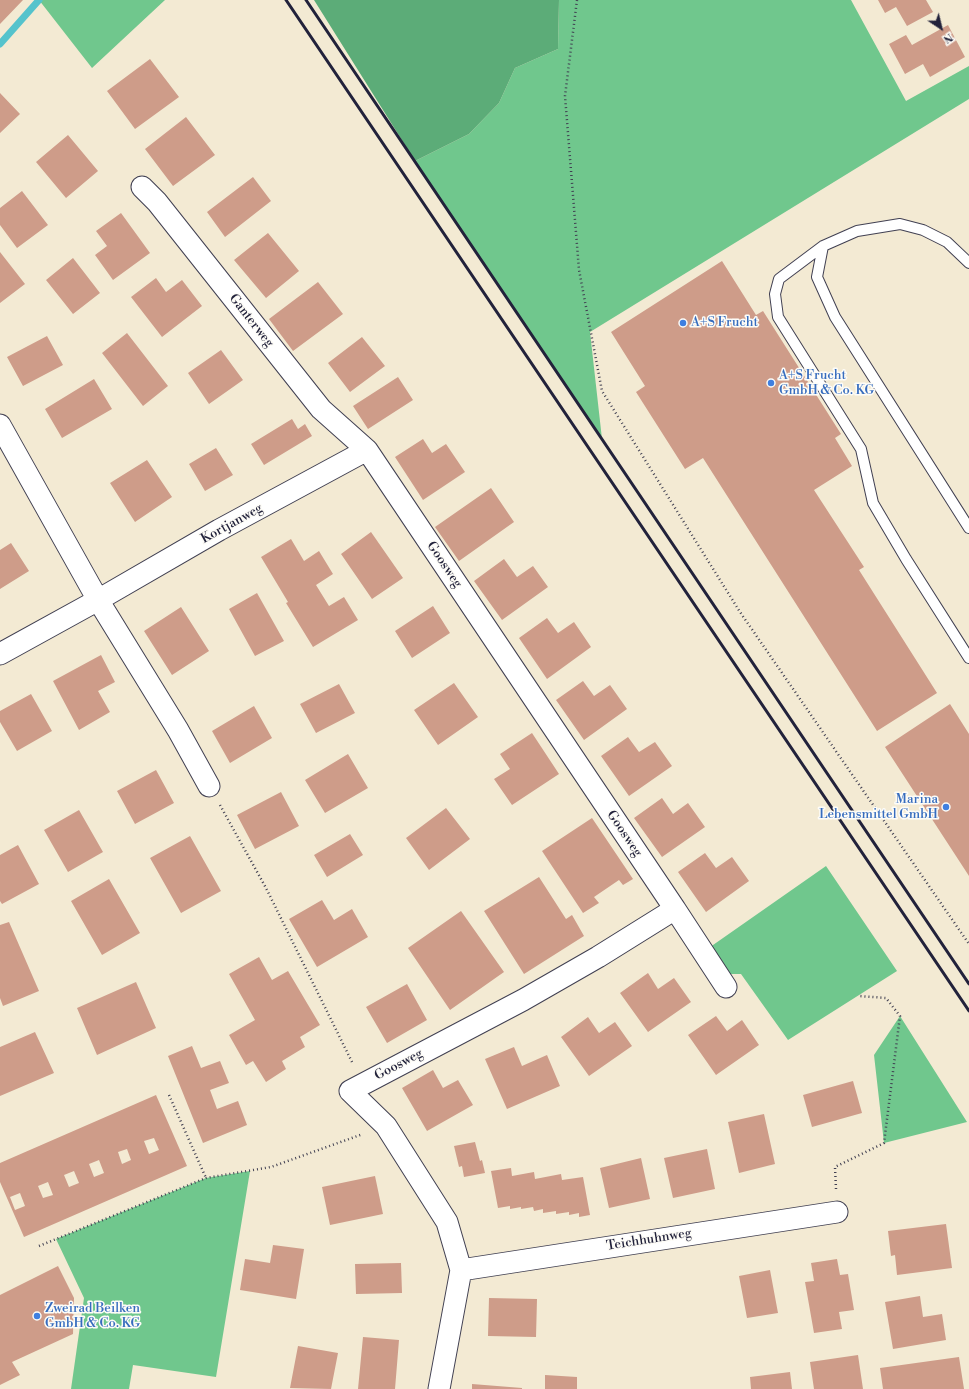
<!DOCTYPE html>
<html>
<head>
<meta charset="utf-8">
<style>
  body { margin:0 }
  #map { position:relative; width:969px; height:1389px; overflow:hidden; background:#f3ead3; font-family:"Libre Bodoni",serif }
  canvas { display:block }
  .north { position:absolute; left:921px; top:8px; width:40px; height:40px; -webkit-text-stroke:3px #fdfcf7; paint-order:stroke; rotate:145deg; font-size:11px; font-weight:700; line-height:16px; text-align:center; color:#22223b }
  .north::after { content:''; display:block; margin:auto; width:14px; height:18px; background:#22223b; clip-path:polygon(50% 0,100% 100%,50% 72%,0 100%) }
</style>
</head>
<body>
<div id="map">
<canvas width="969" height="1389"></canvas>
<div class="north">N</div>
</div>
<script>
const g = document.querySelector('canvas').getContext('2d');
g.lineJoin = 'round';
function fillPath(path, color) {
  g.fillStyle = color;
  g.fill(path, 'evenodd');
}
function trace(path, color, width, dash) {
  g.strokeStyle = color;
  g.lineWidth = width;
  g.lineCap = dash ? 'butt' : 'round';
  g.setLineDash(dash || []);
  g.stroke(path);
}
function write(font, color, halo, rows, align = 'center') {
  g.font = font + ' "Libre Bodoni",serif';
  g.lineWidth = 3;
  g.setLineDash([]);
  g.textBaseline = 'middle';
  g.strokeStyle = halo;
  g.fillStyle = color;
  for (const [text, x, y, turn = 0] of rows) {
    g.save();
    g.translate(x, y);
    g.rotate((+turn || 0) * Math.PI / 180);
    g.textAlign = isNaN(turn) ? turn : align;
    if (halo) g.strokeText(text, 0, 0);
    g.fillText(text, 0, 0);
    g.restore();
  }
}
fillPath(new Path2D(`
  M39,0H165L92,68Z
  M559,0H851L906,101L969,66V99L590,332L602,439L415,161L469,134L499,103L515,68L558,49Z
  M826,866L897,971L788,1040L741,974H717L703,952Z
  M900,1016L967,1122L884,1143L874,1055Z
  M250,1171L216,1377L133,1365L129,1389H71L84,1298L56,1239L206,1178Z`), '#70c78d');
fillPath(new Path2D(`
  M314,0H559L558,49L515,68L499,103L469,134L415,161Z`), '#5cac78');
trace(new Path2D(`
  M0,44L39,0`), '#55c3cc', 7);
fillPath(new Path2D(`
  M0,0H23L0,24Z
  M878,0H926L933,12L907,26L896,7L885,13Z
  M948,25L965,57L930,77L923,64L905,74L889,44L906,35L912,45Z
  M150,59L179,97L135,129L107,91Z
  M0,93L20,114L0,133Z
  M186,117L215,155L173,186L145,149Z
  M68,135L98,171L66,198L36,162Z
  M253,177L271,201L225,237L207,212Z
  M22,191L48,225L17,248L0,225V208Z
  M121,213L150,253L113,280L95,255L107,246L96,231Z
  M268,233L299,271L266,298L234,260Z
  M0,252L25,284L0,303Z
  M73,258L100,293L73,314L46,280Z
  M722,261L756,315L763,311L841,434L835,438L852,466L814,490L864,567L859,570L937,693L877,731L703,458L685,469L636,392L645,386L611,332Z
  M156,278L166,292L182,280L202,306L162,337L131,297Z
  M318,282L343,314L293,351L269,319Z
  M127,333L168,386L143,406L102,353Z
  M47,336L63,365L23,386L7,357Z
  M362,337L385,366L350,392L328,363Z
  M221,350L243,380L209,404L188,373Z
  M398,377L413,400L368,429L353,406Z
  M94,379L112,409L62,438L45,409Z
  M292,419L298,429L305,424L312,436L264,465L251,444Z
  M423,439L432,453L446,444L465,472L423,500L395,457Z
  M216,448L233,475L205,491L189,464Z
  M147,460L172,497L135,522L110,483Z
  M491,488L514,522L459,561L435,527Z
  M371,532L403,578L372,599L341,554Z
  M291,539L304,561L319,551L333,574L316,585L329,606L344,597L358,620L313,647L286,603L288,602L261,557Z
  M11,543L29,571L0,589V550Z
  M504,559L517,577L533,566L548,587L502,620L474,581Z
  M257,593L284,641L255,656L229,609Z
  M433,606L450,633L412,658L395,631Z
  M181,607L209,651L172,675L144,631Z
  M547,618L558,633L574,622L591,647L547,679L519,638Z
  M101,655L115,682L98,691L110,712L79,730L53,681Z
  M583,681L594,696L610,685L627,709L584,740L556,700Z
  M454,683L478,717L438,745L414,710Z
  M339,684L355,713L316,733L300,704Z
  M31,694L52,731L17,751L0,722V711Z
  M950,704L969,734V876L885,747Z
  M254,706L272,738L230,763L212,731Z
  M532,733L559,774L512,805L494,779L510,769L500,754Z
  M628,737L639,752L655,742L672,766L629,796L601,756Z
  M348,754L368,788L325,813L305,780Z
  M156,770L174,803L135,824L117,791Z
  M281,792L299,826L255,849L237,815Z
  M662,798L673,814L688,803L705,827L662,857L634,818Z
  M446,808L470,839L429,870L406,838Z
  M79,810L103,852L68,872L44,830Z
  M592,818L633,879L623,885L619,880L594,897L599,903L583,913L542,851Z
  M350,834L363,855L327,877L314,855Z
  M190,836L221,891L181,913L150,858Z
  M18,845L39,884L2,904L0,901V855Z
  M705,853L716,868L732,857L749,881L706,912L678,872Z
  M539,877L566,919L572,915L584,936L524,974L484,911Z
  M109,879L140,933L102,955L71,901Z
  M322,900L334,920L352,909L368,937L317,967L289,919Z
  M461,911L504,972L450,1010L408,948Z
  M9,922L39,991L3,1006L0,998V925Z
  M259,957L272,980L288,971L320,1025L300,1037L305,1047L282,1061L286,1069L266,1082L253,1061L246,1065L229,1035L255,1020L229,974Z
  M648,973L658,989L674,978L691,1002L648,1032L620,993Z
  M136,982L156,1028L97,1055L77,1008Z
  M407,984L427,1020L387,1043L366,1007Z
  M716,1016L727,1031L742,1020L759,1045L716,1075L688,1035Z
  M588,1017L599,1033L615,1022L632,1046L589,1076L561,1037Z
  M35,1032L54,1073L0,1096V1047Z
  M192,1046L201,1068L220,1061L229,1083L210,1090L217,1109L238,1101L247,1125L203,1143L168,1056Z
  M514,1047L522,1066L547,1055L560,1086L507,1109L485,1059Z
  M433,1070L443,1088L458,1080L473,1105L427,1131L402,1088Z
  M853,1081L862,1113L812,1127L803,1095Z
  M156,1095L187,1166L24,1237L0,1182V1163ZM154,1138L159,1150L149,1154L144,1141ZM127,1149L131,1160L122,1164L118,1152ZM99,1160L104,1173L94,1177L89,1164ZM74,1171L79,1183L69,1187L64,1175ZM48,1182L53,1195L43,1198L38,1186ZM20,1193L25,1206L15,1210L10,1197Z
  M764,1114L775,1164L739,1173L728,1122Z
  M475,1142L480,1161L482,1160L485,1173L464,1177L462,1166L459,1167L454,1146Z
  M707,1149L715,1189L673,1198L664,1158Z
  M641,1158L650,1199L609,1208L600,1168Z
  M511,1168L512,1176L534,1172L535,1179L561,1174L562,1180L583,1177L590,1215L579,1217V1213L569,1215V1212L556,1214V1211L543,1213V1209L534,1211L533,1207L521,1209V1207L510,1209V1206L498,1208L491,1171Z
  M375,1176L383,1214L330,1225L322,1187Z
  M946,1224L952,1268L897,1275L895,1255L891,1256L888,1231Z
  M273,1245L304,1249L296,1299L240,1290L245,1259L270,1263Z
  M837,1259L840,1275L848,1274L854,1310L839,1312L842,1329L814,1333L805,1282L814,1281L811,1263Z
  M401,1263L402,1293L356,1294L355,1264Z
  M58,1266L74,1298L73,1334L12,1362L20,1375L0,1385V1295Z
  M770,1270L778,1313L747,1318L739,1276Z
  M920,1296L923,1317L942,1314L946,1340L893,1349L885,1302Z
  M489,1298L537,1299L536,1337L488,1336Z
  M363,1337L399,1340L395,1389H358Z
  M298,1346L338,1353L331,1389L290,1388Z
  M858,1355L863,1389H814L810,1362Z
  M959,1357L964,1389H883L880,1368Z
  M790,1372L792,1389H751L750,1377Z
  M545,1375L577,1377V1389H545Z
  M472,1384L522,1388V1389H472Z`), '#ce9c89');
const service = new Path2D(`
  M823,246L817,277L835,317L969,528
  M969,263L947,242L923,230L900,224L857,231L823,246L779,279L775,294L778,317L861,449L873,503L906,559L969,658`);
const minor = new Path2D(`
  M142,187L157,202L321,409L367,450L675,909L598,957L523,1000L350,1091L386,1126L447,1222L461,1270L439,1389
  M0,425L98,600L178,730L209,786
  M0,654L98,600L219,530L367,450
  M675,909L726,987
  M461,1270L837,1212`);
trace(service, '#414052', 12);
trace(minor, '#414052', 23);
trace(new Path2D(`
  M577,0L565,96L579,270L602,391L740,612L969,944
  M220,805L266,888L353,1064
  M169,1095L206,1178
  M836,1189L835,1167L884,1143L900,1016L886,998L859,996
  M39,1246L206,1178L271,1167L363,1134`), '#414052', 2.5, [1, 3]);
trace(service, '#fff', 10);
trace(minor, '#fff', 21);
trace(new Path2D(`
  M286,0L969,1011
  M306,0L969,984`), '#22223b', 3);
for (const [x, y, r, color] of [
  [683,323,4,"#3f7fe0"],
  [771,383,4,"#3f7fe0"],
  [946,807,4,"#3f7fe0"],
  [37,1316,4,"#3f7fe0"]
]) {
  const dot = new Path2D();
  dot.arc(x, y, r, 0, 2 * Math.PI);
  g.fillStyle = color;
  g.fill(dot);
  trace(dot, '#fdfcf7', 1.5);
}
write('13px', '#22223b', '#fdfcf7', [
  ["Ganterweg",251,321,52],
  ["Kortjanweg",232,524,-29],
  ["Goosweg",444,565,56],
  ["Goosweg",624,834,56],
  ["Goosweg",399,1065,-28],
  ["Teichhuhnweg",649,1240,-9]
]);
write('13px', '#366cbe', '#fdfcf7', [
  ["A+S Frucht",691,323],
  ["A+S Frucht",779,376],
  ["GmbH & Co. KG",779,391],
  ["Marina",938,800,"right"],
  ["Lebensmittel GmbH",938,815,"right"],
  ["Zweirad Beilken",45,1309],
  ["GmbH & Co. KG",45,1324]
], 'left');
</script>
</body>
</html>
